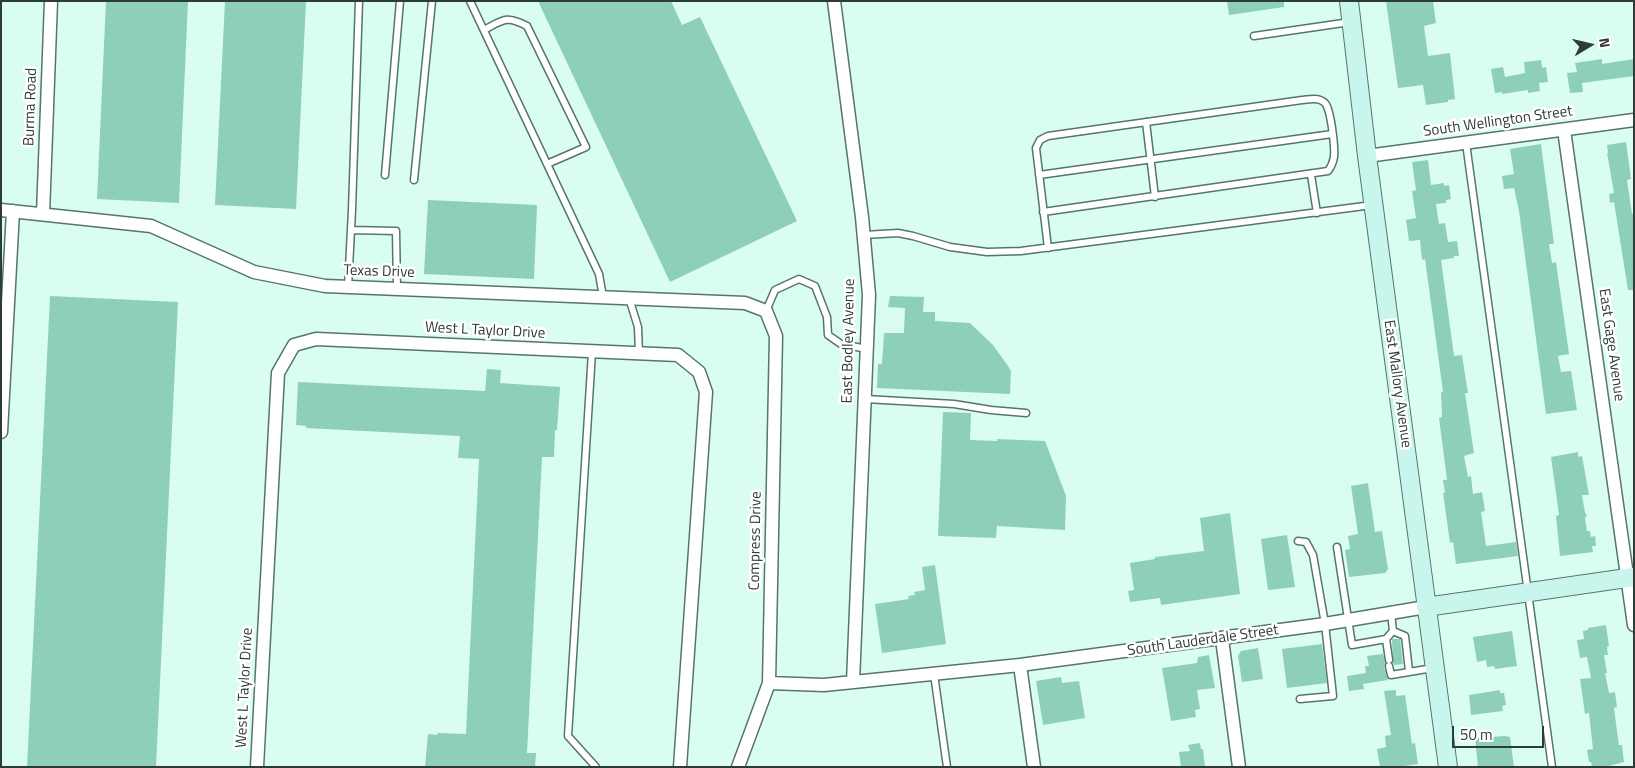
<!DOCTYPE html>
<html>
<head>
<meta charset="utf-8">
<style>
  body { margin:0 }
  #map { position:relative; width:1635px; height:768px; overflow:hidden; background:#dafdf2; font-family:"Titillium Web",sans-serif }
  canvas { display:block }
  .frame { position:absolute; inset:0; border:2px solid #2e3c38; pointer-events:none }
  .north { position:absolute; left:1565px; top:20px; width:50px; height:50px; -webkit-text-stroke:4px #fff; paint-order:stroke; rotate:81deg; font-size:14px; font-weight:700; line-height:20px; text-align:center; color:#2e3c38 }
  .north::after { content:''; display:block; margin:auto; width:18px; height:22px; background:#2e3c38; clip-path:polygon(50% 0,100% 100%,50% 72%,0 100%) }
  .scale { position:absolute; left:1452px; top:726px; width:92px; height:22px; box-sizing:border-box; border:2px solid #2e3c38; border-top:0; padding-left:6px; font-size:15px; line-height:18px; white-space:nowrap; color:#2e3c38; -webkit-text-stroke:4px #fff; paint-order:stroke }
</style>
</head>
<body>
<div id="map">
<canvas width="1635" height="768"></canvas>
<div class="frame"></div>
<div class="north">N</div>
<div class="scale">50 m</div>
</div>
<script>
const g = document.querySelector('canvas').getContext('2d');
g.lineJoin = 'round';
function fillPath(path, color) {
  g.fillStyle = color;
  g.fill(path, 'evenodd');
}
function trace(path, color, width, dash) {
  g.strokeStyle = color;
  g.lineWidth = width;
  g.lineCap = dash ? 'butt' : 'round';
  g.setLineDash(dash || []);
  g.stroke(path);
}
function write(font, color, halo, rows, align = 'center') {
  g.font = font + ' "Titillium Web",sans-serif';
  g.lineWidth = 5;
  g.setLineDash([]);
  g.textBaseline = 'middle';
  g.strokeStyle = halo;
  g.fillStyle = color;
  for (const [text, x, y, turn = 0] of rows) {
    g.save();
    g.translate(x, y);
    g.rotate((+turn || 0) * Math.PI / 180);
    g.textAlign = isNaN(turn) ? turn : align;
    if (halo) g.strokeText(text, 0, 0);
    g.fillText(text, 0, 0);
    g.restore();
  }
}
fillPath(new Path2D(`
  M106,1H188L179,203L97,199Z
  M225,1H306L296,209L215,205Z
  M538,1H671L682,25L700,17L797,221L670,282Z
  M1227,1H1284V7L1229,15Z
  M1386,1H1433L1436,23L1424,26L1428,56L1450,53L1455,99L1448,100V102L1426,105L1423,85L1398,88Z
  M1602,59V64L1634,59V76L1582,83L1583,92L1570,93L1567,73L1577,72L1575,63Z
  M1541,60L1542,68L1546,67L1548,82L1539,83L1540,91L1528,93V90L1502,94V92L1495,93L1491,69L1503,67L1505,77L1525,73L1524,62Z
  M1626,142L1631,179L1627,180L1632,214H1634V290H1628L1614,202L1610,203L1609,194L1614,193L1607,153H1608L1607,145Z
  M1541,144L1554,244H1549L1552,263L1556,262L1569,354L1558,356L1561,372L1571,371L1577,410L1546,414L1519,211L1514,188L1504,189L1502,176L1514,174L1510,149Z
  M1428,160L1431,185L1444,183V186L1449,185L1451,199L1446,200V203L1436,204L1439,224L1445,223L1448,242L1457,241L1459,256H1454V258L1441,260L1454,356L1462,355L1468,393H1465L1474,453L1464,456L1468,477L1471,476L1473,494L1482,492L1485,511L1481,512L1486,546L1516,542L1518,556L1456,564L1453,542L1450,543L1443,493H1445L1443,480H1447L1439,418L1442,417L1441,392H1443L1425,259L1422,260L1420,240L1409,241L1406,220L1416,218L1412,191L1416,190L1412,162Z
  M428,200L537,205L534,279L424,274Z
  M50,296L178,302L156,767H27Z
  M890,296L924,297L923,312H935V321L970,323L993,345L1008,366L1011,371L1010,394L877,388L878,364H882L884,333H904L905,308L888,307Z
  M487,369L501,370L500,383L560,387L557,430H555L554,457H542L527,753H536L535,767H425L428,734L437,735L438,733L466,734L479,459L458,458L460,436L306,428V426L296,425L298,382L485,391Z
  M943,412L971,413L970,440L997,441V439L1045,441L1066,496L1065,530L997,526L996,538L938,536Z
  M1578,452V457L1582,456L1589,495H1582L1585,513L1587,515L1585,518L1587,531H1590L1591,537L1595,536L1596,546H1592L1593,552L1560,556L1556,516L1559,515L1551,457Z
  M1368,483L1375,532L1382,531L1388,569L1385,573L1349,577L1345,550L1350,549L1348,536L1358,534L1351,486Z
  M1230,513L1240,594L1161,605L1160,598L1130,602L1128,591L1134,590L1130,563L1155,559V557L1204,551L1200,518Z
  M1287,535L1295,587L1268,590L1261,539Z
  M935,565L946,644L882,653L875,604L909,599L908,596L915,595L914,592L925,590L922,567Z
  M1606,625L1609,646L1607,647L1608,655H1604L1607,673H1605L1609,693L1615,692L1617,707L1614,708L1617,731L1619,745H1622L1624,762L1605,767H1592L1591,762H1589L1587,750L1593,749L1589,713L1585,714L1580,679L1591,678L1587,657L1580,658L1577,640L1584,639L1583,631L1588,630V628Z
  M1512,631L1517,666L1495,669L1494,666L1487,667L1486,660L1477,662L1473,637Z
  M1392,639H1400L1403,664L1394,665L1393,663Z
  M1322,644L1327,683L1287,688L1282,649Z
  M1258,648L1263,679L1242,682L1238,656L1241,651Z
  M1383,654L1385,663L1384,667L1388,680L1363,684L1364,689L1349,691L1347,676L1366,673L1365,666H1369L1367,656Z
  M1209,655L1215,688L1197,690L1200,709L1195,710L1196,717L1171,721L1162,668L1197,663L1198,657Z
  M1061,677L1062,683L1079,681L1085,718L1043,725L1036,681Z
  M1396,690V696L1405,695L1412,744L1415,743L1418,764L1398,767H1380L1377,749L1386,747L1385,736L1391,735L1384,691Z
  M1500,690V693H1504L1506,705L1502,706L1503,711L1471,715L1469,695Z
  M1505,736L1510,737L1514,767H1478L1475,738Z
  M1200,743L1201,749H1203L1205,767H1181L1179,752L1190,751L1188,745Z`), '#8ecfbc');
const lane = new Path2D(`
  M470,1L599,274L603,297
  M484,30C503,20 506,15 527,26L586,147L547,164
  M1254,36L1350,22
  M1146,122L1155,197
  M1466,143L1552,767
  M385,175L400,1
  M1039,175L1332,134
  M1311,175L1317,213
  M414,180L432,1
  M1043,212L1328,171C1331,167 1333,163 1334,157C1335,147 1331,110 1325,103C1319,97 1310,99 1302,100L1048,136L1040,140L1036,148L1048,248
  M351,230L396,231L397,289
  M864,235L898,233L913,236L950,247L987,252L1021,251L1372,205
  M348,287L352,210L359,1
  M629,298L638,327L639,354
  M766,311L775,290L799,279L815,286L827,317L828,335L841,344L867,349
  M592,352L568,736L596,767
  M865,399L954,404L991,410L1026,413
  M1298,541L1306,542L1313,555L1325,624L1333,696L1300,699
  M1337,547L1352,645L1386,639
  M1393,631L1405,636L1409,671
  M1389,660L1386,639L1393,631L1391,613
  M1389,666L1391,675L1433,668
  M934,674L947,767`);
const street = new Path2D(`
  M834,1L862,217L869,295L853,682
  M1564,130L1634,625
  M1367,156L1634,120
  M1,210L151,226L254,272L325,286L745,303L766,311L776,336L769,683L738,767
  M43,214L51,1
  M1,432L13,211
  M1222,639L1239,767
  M1020,665L1034,767
  M769,683L824,685L1020,665L1325,624L1426,607
  M257,767L278,373L294,345L316,339L678,355L699,372L706,392L680,767`);
const secondary = new Path2D(`
  M1349,1L1367,156L1448,767
  M1426,607L1634,577`);
trace(lane, '#56756c', 9);
trace(street, '#56756c', 15);
trace(secondary, '#56756c', 20);
trace(lane, '#fff', 6);
trace(street, '#fff', 12);
trace(secondary, '#c9f6ec', 18);
write('15px', '#2e3c38', '#fff', [
  ["Burma Road",31,107,-88],
  ["South Wellington Street",1498,122,-8],
  ["Texas Drive",379,272,2],
  ["West L Taylor Drive",485,331,3],
  ["East Bodley Avenue",849,341,-89],
  ["East Gage Avenue",1611,345,82],
  ["East Mallory Avenue",1397,384,82],
  ["Compress Drive",756,541,-89],
  ["South Lauderdale Street",1203,641,-8],
  ["West L Taylor Drive",245,688,-87]
]);
</script>
</body>
</html>
